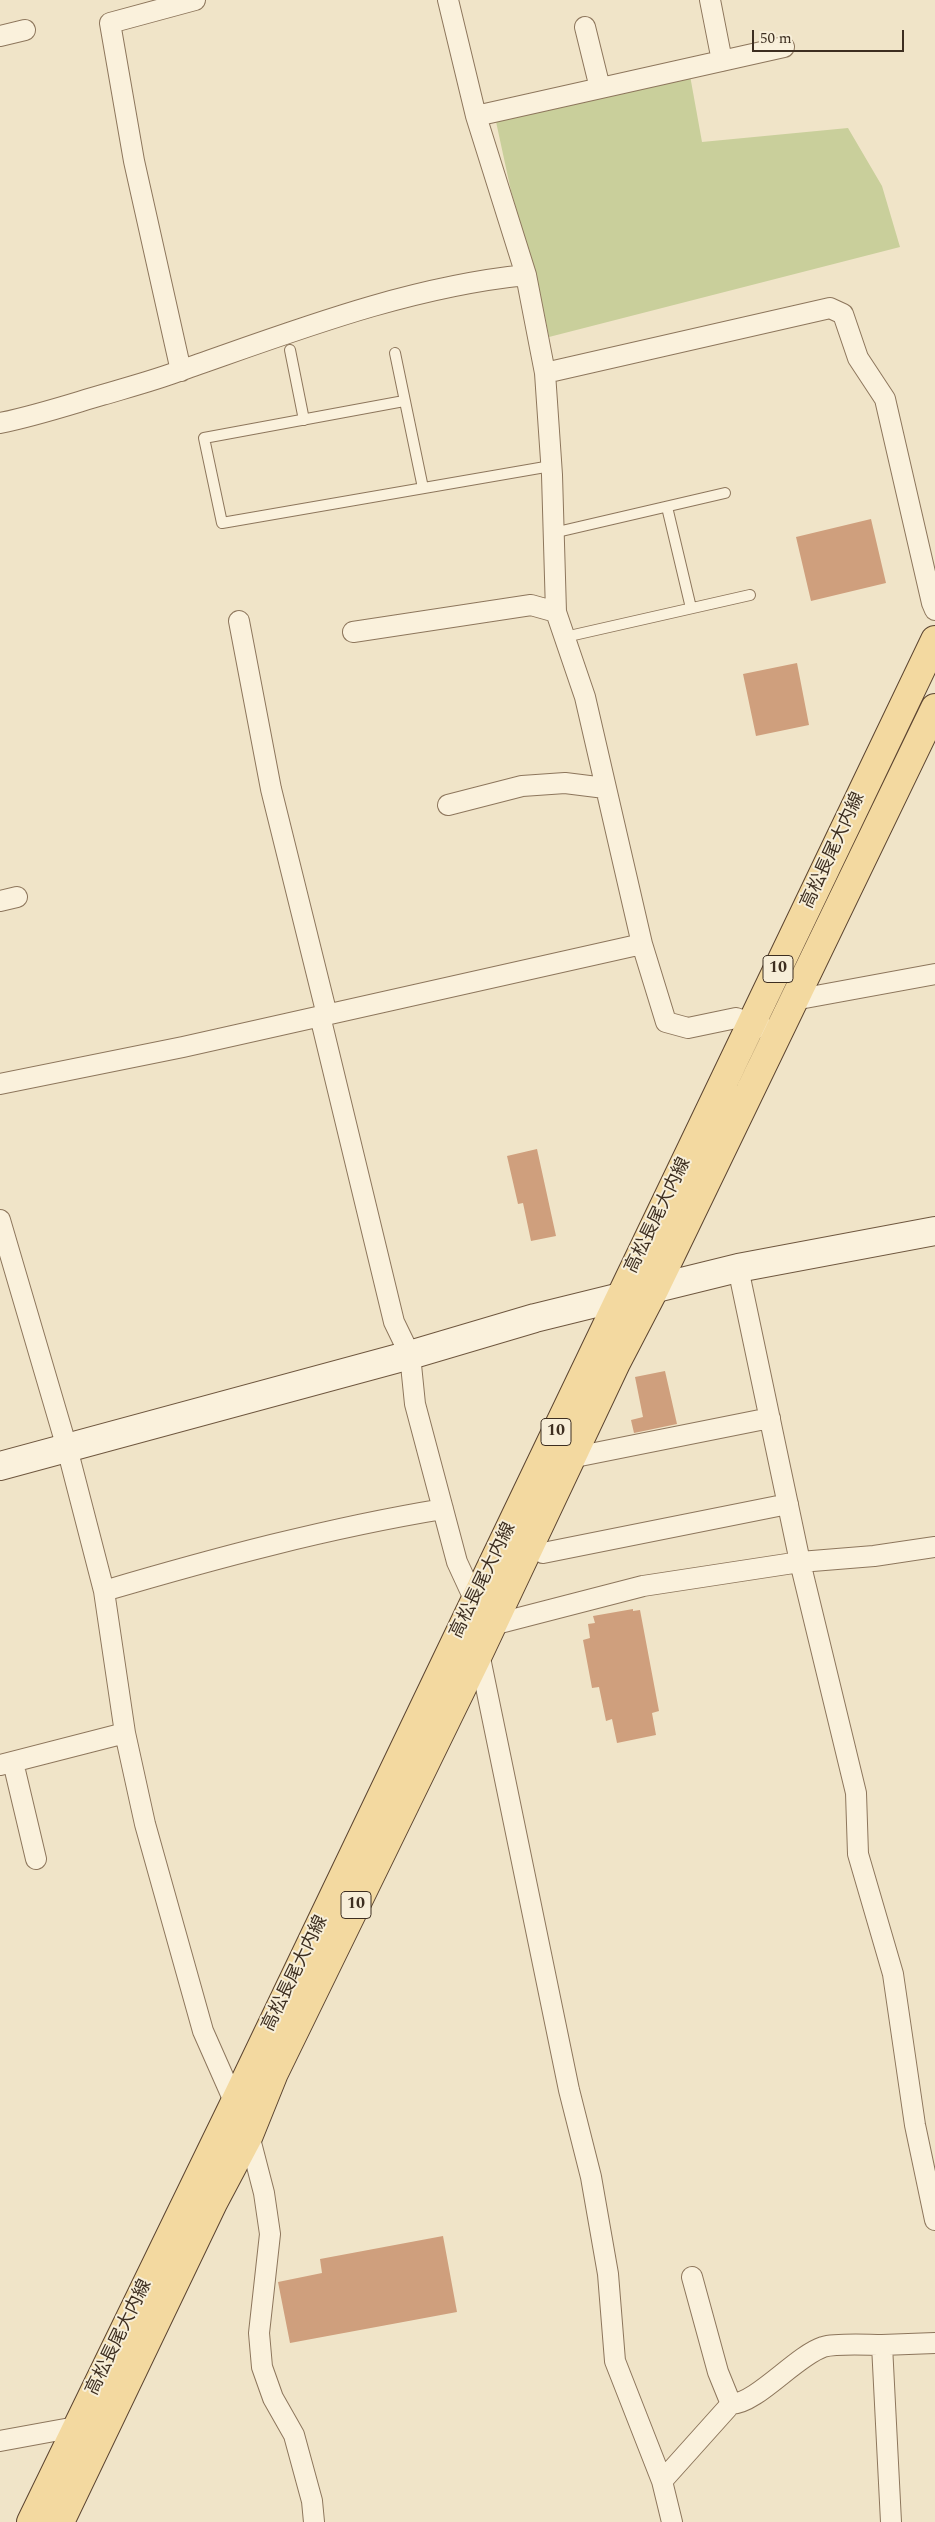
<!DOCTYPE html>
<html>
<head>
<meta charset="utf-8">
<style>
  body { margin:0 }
  #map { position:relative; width:935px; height:2522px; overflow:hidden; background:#f0e4c8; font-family:Spectral,serif }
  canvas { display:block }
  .scale { position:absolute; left:752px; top:30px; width:152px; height:22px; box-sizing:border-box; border:2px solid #3d2e20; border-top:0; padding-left:6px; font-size:15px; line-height:18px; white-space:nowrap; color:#3d2e20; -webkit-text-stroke:4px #f7eed8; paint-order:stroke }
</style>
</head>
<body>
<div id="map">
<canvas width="935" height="2522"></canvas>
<div class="scale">50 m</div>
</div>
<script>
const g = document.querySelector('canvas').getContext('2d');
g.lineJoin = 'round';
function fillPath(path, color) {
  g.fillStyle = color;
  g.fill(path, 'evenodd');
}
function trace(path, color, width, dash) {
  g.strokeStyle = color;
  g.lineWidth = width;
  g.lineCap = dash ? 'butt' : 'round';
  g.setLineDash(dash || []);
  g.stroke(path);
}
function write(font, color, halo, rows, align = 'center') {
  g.font = font + ' Spectral,"Noto Sans JP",serif';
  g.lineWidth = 4;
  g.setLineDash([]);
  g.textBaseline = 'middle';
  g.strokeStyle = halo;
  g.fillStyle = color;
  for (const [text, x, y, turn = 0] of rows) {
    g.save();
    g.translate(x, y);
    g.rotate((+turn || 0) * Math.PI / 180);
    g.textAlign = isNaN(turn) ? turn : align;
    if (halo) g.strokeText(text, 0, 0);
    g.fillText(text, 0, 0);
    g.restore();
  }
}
fillPath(new Path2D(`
  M689,70L702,142L848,128L882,186L900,247L549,337L538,283L511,191L495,117Z`), '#c9cf9b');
fillPath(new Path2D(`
  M871,519L886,583L811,601L796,537Z
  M797,663L809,725L756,736L743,674Z
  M537,1149L556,1236L531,1241L523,1203L518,1204L507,1156Z
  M665,1371L677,1424L634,1433L631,1420L643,1417L635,1377Z
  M633,1609V1611L640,1610L659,1711L652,1713L656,1735L617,1743L612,1719L606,1721L599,1687L592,1688L583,1640L590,1638L588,1624L595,1623L593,1616Z
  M443,2236L457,2312L290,2343L278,2282L322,2273L320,2259Z`), '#cf9f7d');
const lane = new Path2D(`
  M290,350L304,420
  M395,353L423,488
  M404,401L204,438L222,523L551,466
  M667,507L691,608
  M553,533L725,493
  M565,637L750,595`);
const street = new Path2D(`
  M448,0L476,116L526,275L545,373L552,475L556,612L585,697L642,944L666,1022L688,1028L736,1018L764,1028
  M710,0L722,61
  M585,27L600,88
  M0,36L25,30
  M476,116L784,47
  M181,371L134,161L110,23L195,0
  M545,373L830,308L843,314L858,358L885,399L932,603L935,610
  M0,423C35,416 68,405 102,395C129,387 156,380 182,370C294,331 407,287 526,275
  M239,621L271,789L327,1015
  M353,632L531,605L556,612
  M448,805L522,786L565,783L605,788
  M0,901L17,897
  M794,1000L935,974
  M320,1016L394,1322L410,1355L415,1404L457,1562L475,1601
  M0,1084L183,1047L642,944
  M0,1220L67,1448L104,1591L125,1733L145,1824L203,2031L249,2135L264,2193L270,2234L259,2333L262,2367L273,2398L294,2435L312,2501L314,2522
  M738,1268L800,1562L856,1793L858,1854L893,1974L915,2125L935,2220
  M570,1458L770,1418
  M543,1553L788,1504
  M104,1591C216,1558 328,1528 443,1509
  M492,1625L643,1586L800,1562L874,1556L935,1547
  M479,1653L569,2090L591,2177L608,2274L615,2361L662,2481
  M13,1762L36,1859
  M0,1765L125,1733
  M692,2277L718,2372L731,2404
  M0,2441L87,2425
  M672,2522L662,2481L731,2404C756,2404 796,2356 823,2347C837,2343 867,2345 882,2345
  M891,2522L882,2345L935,2343`);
const secondary = new Path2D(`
  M0,1466L410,1355L535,1318L738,1268L935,1231`);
const primary = new Path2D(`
  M31,2522L235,2102L935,640
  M60,2522L213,2203L249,2135L274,2073L479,1653L616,1363L655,1288L935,708`);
trace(lane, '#8d765c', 12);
trace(street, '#8d765c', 22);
trace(secondary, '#6f573f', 30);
trace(primary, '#5b4430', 30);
trace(lane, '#faf1dc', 10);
trace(street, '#faf1dc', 20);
trace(secondary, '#faf1dc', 28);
trace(primary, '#f3d9a0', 28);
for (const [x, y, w] of [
  [778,969,30],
  [556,1432,30],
  [356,1905,30]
]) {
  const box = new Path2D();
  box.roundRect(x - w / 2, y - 13.5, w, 27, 4);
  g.fillStyle = '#f7eed8';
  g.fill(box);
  trace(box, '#3d2e20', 1);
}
write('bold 16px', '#3d2e20', null, [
  ["10",778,969],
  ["10",556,1432],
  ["10",356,1905]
]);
write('18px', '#3d2e20', '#f7eed8', [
  ["高松長尾大内線",834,851,-65],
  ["高松長尾大内線",659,1216,-64],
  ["高松長尾大内線",484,1581,-64],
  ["高松長尾大内線",296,1974,-64],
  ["高松長尾大内線",120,2338,-64]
]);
</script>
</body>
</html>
